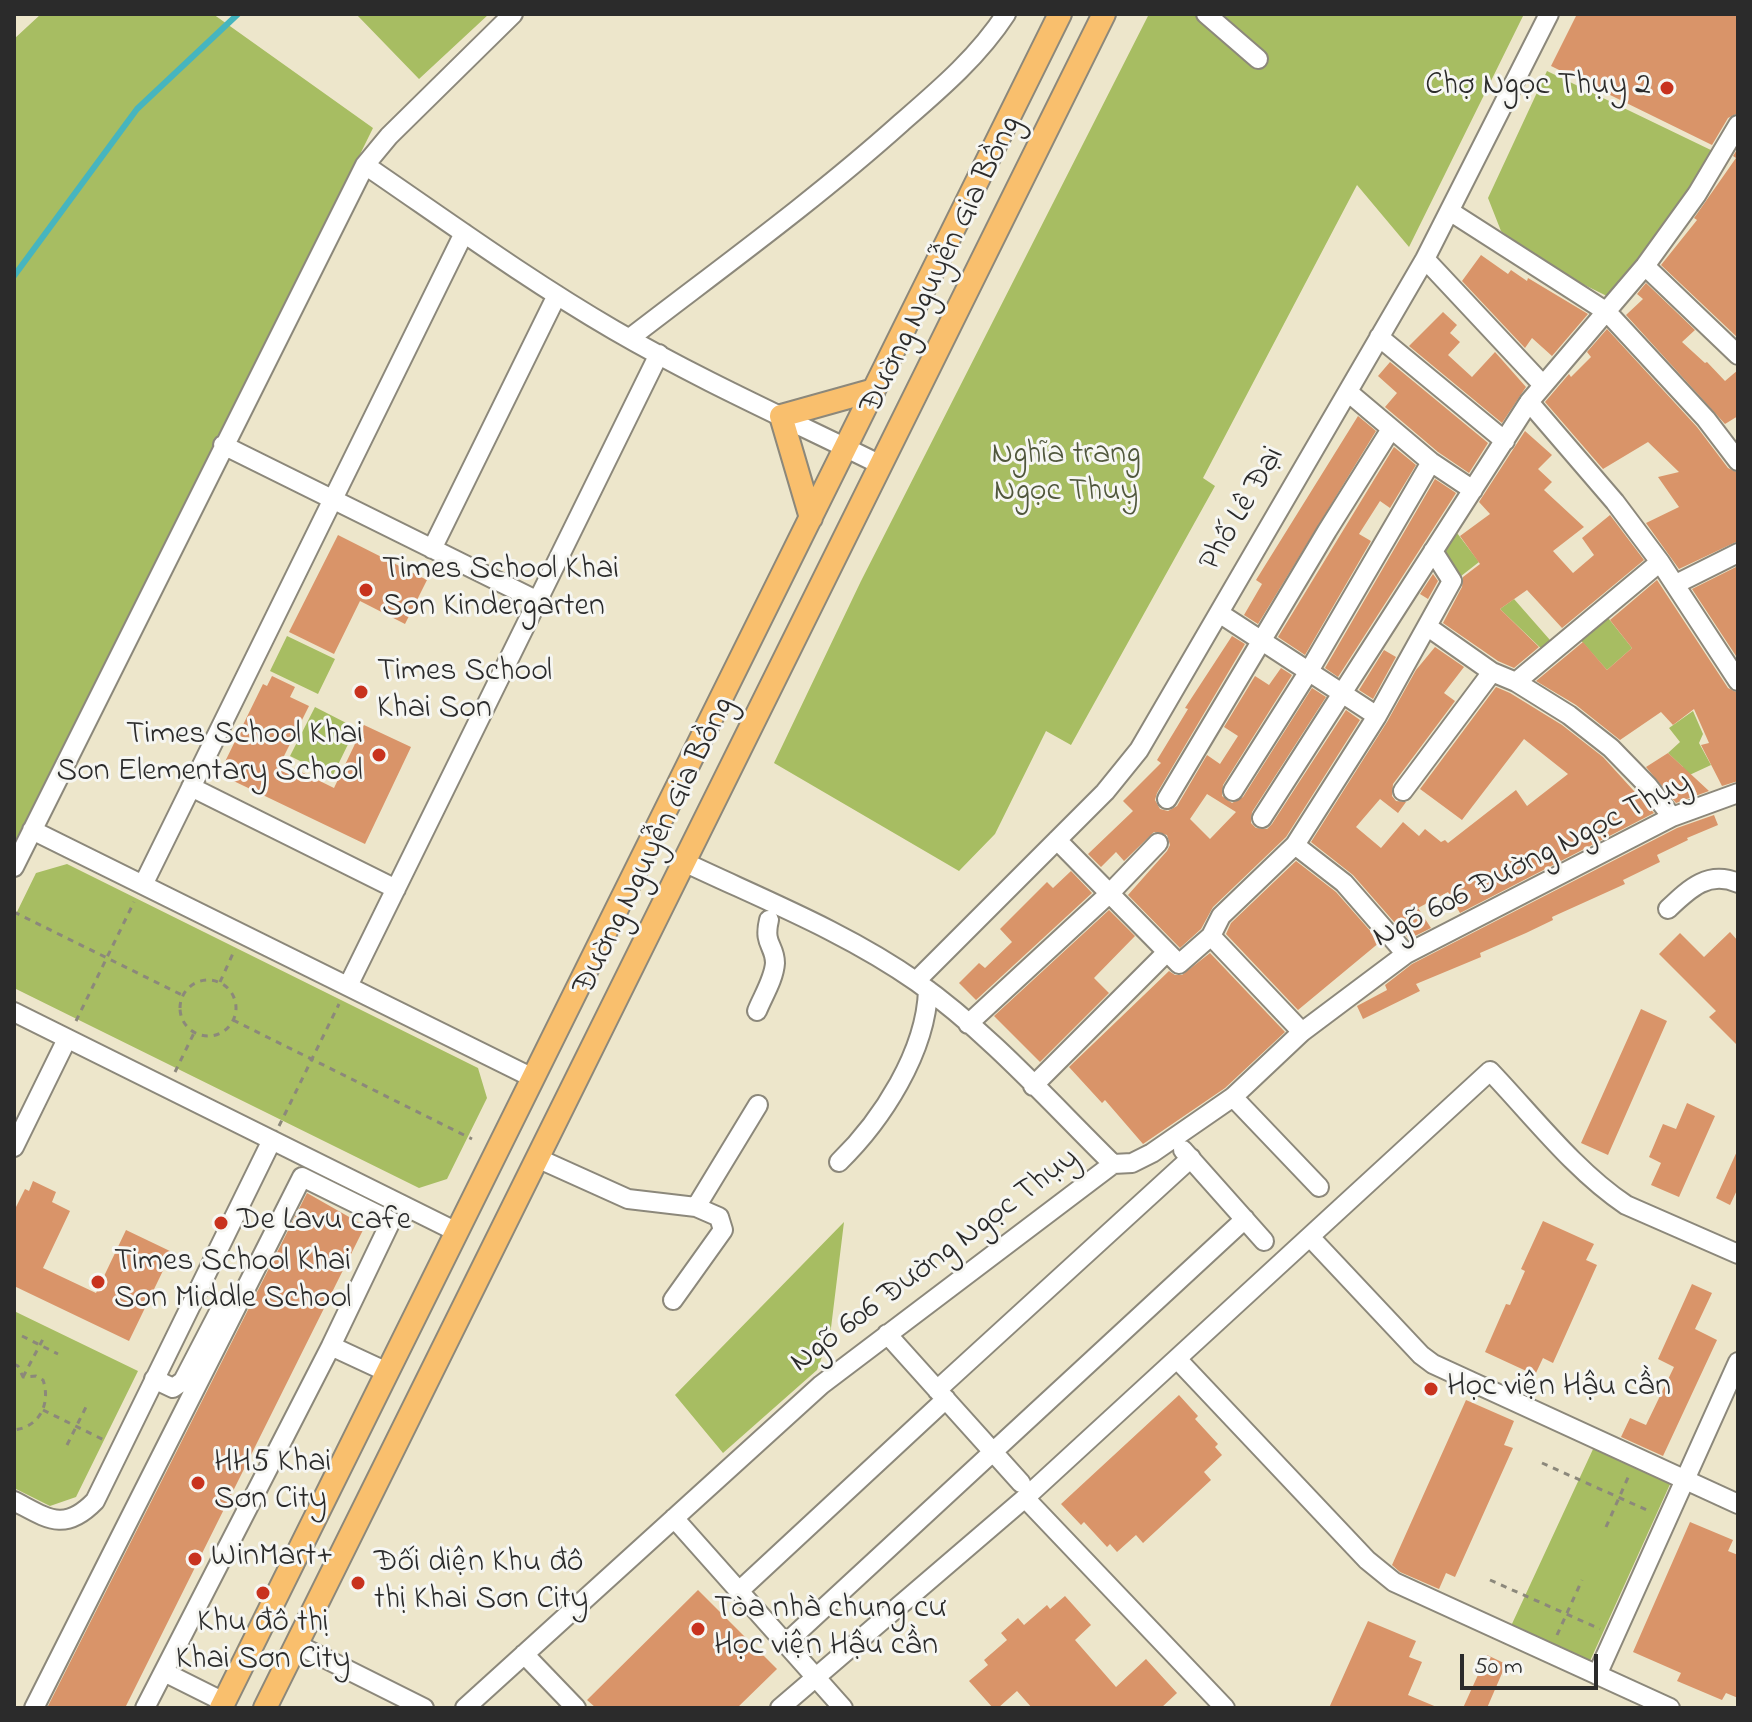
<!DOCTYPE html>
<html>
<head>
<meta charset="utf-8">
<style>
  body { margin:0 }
  #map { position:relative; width:1752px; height:1722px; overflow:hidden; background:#ede6cb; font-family:"Indie Flower",sans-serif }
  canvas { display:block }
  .frame { position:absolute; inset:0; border:16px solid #2b2b2b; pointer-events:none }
  .scale { position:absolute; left:1460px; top:1654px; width:138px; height:36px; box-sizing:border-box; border:4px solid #2b2b2b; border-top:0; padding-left:10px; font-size:24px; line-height:28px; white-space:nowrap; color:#2b2b2b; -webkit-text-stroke:6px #f6f6f2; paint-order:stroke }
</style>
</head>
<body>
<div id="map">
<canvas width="1752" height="1722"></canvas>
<div class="frame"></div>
<div class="scale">50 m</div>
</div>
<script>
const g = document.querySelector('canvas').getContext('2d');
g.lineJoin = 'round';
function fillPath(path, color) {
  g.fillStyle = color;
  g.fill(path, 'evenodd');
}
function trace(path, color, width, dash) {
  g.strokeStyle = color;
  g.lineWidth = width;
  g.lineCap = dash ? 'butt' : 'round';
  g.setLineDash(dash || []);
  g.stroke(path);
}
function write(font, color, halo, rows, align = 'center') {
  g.font = font + ' "Indie Flower",sans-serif';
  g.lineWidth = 6;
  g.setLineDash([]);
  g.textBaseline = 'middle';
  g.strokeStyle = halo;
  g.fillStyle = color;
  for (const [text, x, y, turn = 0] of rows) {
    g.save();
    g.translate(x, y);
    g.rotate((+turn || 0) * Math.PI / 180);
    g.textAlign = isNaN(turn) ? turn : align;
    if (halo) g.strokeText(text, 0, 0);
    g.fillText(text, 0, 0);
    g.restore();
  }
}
fillPath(new Path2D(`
  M41,14H213L373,128L14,855V39Z
  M356,14H489L419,79Z
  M1149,14H1524L1409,247L1357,185L1203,478L1215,486L1071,745L1046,731L995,834L959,871L774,763L861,581Z
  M1547,71L1715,152L1615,300L1552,269L1501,231L1488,198Z
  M1451,525L1479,562L1456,580L1435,549Z
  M1514,599L1557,648L1548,655L1500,609Z
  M1605,614L1632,648L1607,670L1577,636Z
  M287,636L335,659L318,694L270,671Z
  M315,707L356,728L332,777L290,756Z
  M1693,711L1703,734L1699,743L1711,765L1683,778V767L1668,753L1680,742L1669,728Z
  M67,864L478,1068L487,1098L447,1179L419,1188L14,988V918L36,873Z
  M844,1222L830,1336L817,1370L723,1453L675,1395Z
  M14,1311L138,1371L76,1497L50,1506L14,1488Z
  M1594,1447L1671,1482L1590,1661L1511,1626Z`), '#a7bd62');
trace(new Path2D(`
  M14,276L137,109L238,14`), '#46b5bf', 6);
fillPath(new Path2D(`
  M1577,14H1738V113L1728,118L1712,145L1551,66Z
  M1738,148V338L1661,265L1697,220L1694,218L1736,158L1733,156Z
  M1481,255L1508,274L1511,270L1527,281L1528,278L1588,314L1552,356L1532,338L1525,348L1462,281Z
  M1646,283L1695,330L1682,342L1705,363L1707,362L1725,381L1738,370V416L1725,424L1626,315L1643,299L1637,294Z
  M1443,312L1457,325L1450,333L1460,342L1448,355L1472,377L1495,352L1526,387L1502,423L1409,346Z
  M1607,329L1697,427L1728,468L1738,473V541L1679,569L1646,523L1679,507L1658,477L1679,472L1648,442L1603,469L1545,402L1569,374L1571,377L1591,357L1587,352Z
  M1390,362L1488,443L1469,473L1438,452L1385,407L1397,393L1378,376Z
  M1358,416L1376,431L1258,624L1244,615L1262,584L1256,580Z
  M1525,431L1552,455L1538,469L1552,482L1544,490L1584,527L1553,551L1573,573L1594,555L1582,538L1610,515L1644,560L1562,628L1527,590L1500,609L1539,647L1514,668L1498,661L1443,623L1462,587L1463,577L1480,564L1460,536L1490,514L1479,502Z
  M1394,447L1416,465L1390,508L1380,501L1359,534L1371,541L1305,655L1278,637Z
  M1435,479L1456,493L1338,677L1325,668Z
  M338,535L427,580L405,624L360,601L334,654L289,632Z
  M1738,566V659L1692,589Z
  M1433,574L1438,581L1428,599L1420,594Z
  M1657,580L1728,688L1738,693V781L1722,786L1701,745L1709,743L1694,709L1673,725L1661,712L1620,740L1576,705L1536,681L1583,642L1607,670L1632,648L1610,620Z
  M1232,636L1245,644L1157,793L1155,800L1160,809L1168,811L1177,806L1207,755L1220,764L1238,736L1224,727L1255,676L1269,685L1281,668L1292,675L1223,785L1222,796L1232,803L1243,797L1312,688L1326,697L1252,812L1251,823L1256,828L1267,829L1272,824L1346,710L1360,720L1286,837L1213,907L1201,929L1180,948L1128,895L1167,851L1170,845L1167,835L1154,832L1124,861L1116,852L1101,867L1088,854L1133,811L1123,801L1161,763L1157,760L1188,709L1185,708ZM1207,794L1236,812L1210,839L1190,819Z
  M1435,647L1464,667L1444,693L1455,701L1393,784L1392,796L1396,801L1406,802L1398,813L1380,799L1356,827L1381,848L1403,822L1419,836L1425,829L1441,842L1445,840L1448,843L1516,790L1527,806L1568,774L1524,739L1462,820L1420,789L1496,687L1510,693L1562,725L1603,757L1654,813L1460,913L1448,892L1418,908L1431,928L1409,939L1353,875L1311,842L1387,722L1416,670Z
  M1384,650L1396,657L1373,699L1359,690Z
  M272,676L295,687L290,697L309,706L281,762L334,788L364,725L411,747L365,844L219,774L263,684L267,686Z
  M1668,753L1709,791L1676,803L1646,767Z
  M1714,815L1718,825L1687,838L1688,840L1657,855L1660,862L1623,880L1625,884L1552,917L1553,920L1526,933L1480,953L1481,957L1416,984L1420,991L1363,1019L1357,1006L1387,990L1385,985L1412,964L1677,828Z
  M1296,861L1336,892L1380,942L1298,1010L1226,934L1231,923Z
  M1071,871L1092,893L976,1000L959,983L979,963L985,968L1012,942L1000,929L1047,882L1053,888Z
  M1109,910L1135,936L1094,978L1109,993L1040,1062L994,1016Z
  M1730,932L1738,941V1046L1709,1017L1716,1011L1659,954L1680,933L1704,957Z
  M1210,953L1285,1032L1225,1088L1143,1144L1105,1100L1102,1103L1069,1067L1169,971L1175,975H1182Z
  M1641,1009L1667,1021L1608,1155L1581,1143Z
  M1687,1103L1715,1116L1679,1197L1651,1185L1661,1163L1649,1157L1663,1124L1676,1129Z
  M1738,1149V1188L1730,1205L1716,1198Z
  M33,1181L56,1192L52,1202L70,1211L43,1268L96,1293L126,1230L172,1252L129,1341L14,1286V1211L25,1189L29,1191Z
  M307,1193L365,1226L125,1708H47Z
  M1543,1221L1594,1244L1586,1260L1597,1265L1553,1363L1543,1358L1535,1375L1485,1352L1506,1304L1510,1305L1525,1271L1521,1269Z
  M1692,1284L1712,1293L1695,1329L1717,1340L1663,1456L1621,1437L1630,1418L1646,1425L1674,1367L1658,1359Z
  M1179,1395L1198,1416L1195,1419L1218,1444L1215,1447L1222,1455L1204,1472L1211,1480L1143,1543L1136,1535L1117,1552L1110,1544L1107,1547L1084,1522L1081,1525L1061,1504Z
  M1466,1400L1514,1421L1504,1445L1513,1448L1455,1577L1446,1573L1439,1589L1400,1572L1392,1565Z
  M1690,1522L1733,1540L1728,1551L1738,1555V1698L1726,1693L1722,1700L1677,1681L1681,1673L1633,1652Z
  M698,1590L777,1669L737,1708H596L587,1700Z
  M1065,1596L1091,1625L1075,1640L1116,1687L1146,1659L1177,1693L1161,1708H1032L1017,1691L998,1708H993L969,1681L988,1665L984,1660L1007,1640L1001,1633L1018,1618L1024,1625L1047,1605L1050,1609Z
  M1368,1621L1416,1641L1409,1657L1422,1662L1408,1695L1439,1708H1329Z
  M1487,1655L1506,1664L1487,1708H1463Z`), '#d99469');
const minor = new Path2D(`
  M1206,14L1258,59
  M365,165C447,221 528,280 614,330C700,380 792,421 881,465
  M1451,212L1607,312L1706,419L1738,461
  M1425,259L1543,385
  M1645,266L1738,355
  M1379,337L1505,441
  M630,338C721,268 815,200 901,123C939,90 978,57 1006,14
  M1348,392L1431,462L1473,490
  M1529,402L1615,502L1660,562L1738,681
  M223,445L538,601
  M432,549L557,295
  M1676,584L1738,553
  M1219,613L1377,716
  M1428,627L1492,672L1516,682L1569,715L1611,748L1648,786L1672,817
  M1516,682L1660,562
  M191,787L396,889
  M1233,791L1309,671L1431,462
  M1403,791L1492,672
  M1167,799L1327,531L1391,429
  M1262,818L1529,402L1645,266L1697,194L1738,125
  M32,830L533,1078
  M1057,840L1179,964L1211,936L1221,916L1295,845L1377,716L1452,581L1433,551
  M1295,845L1344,883L1406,954
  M684,862C762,899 846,932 917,982C989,1033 1050,1102 1113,1164
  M14,867L365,165L389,136L513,14
  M143,885L464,233
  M1668,909C1689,889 1708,870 1738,883
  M1211,936L1302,1032
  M916,981L1105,792L1139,750L1425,259L1549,14
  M348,986L659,354
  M757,1011C763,996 774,979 775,963C775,945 763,945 769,920
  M14,1012L457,1232
  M968,1024L1110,893L1158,843
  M1033,1086L1166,953
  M1233,1097L1319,1187
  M14,1147L67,1039
  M1183,1150L1264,1241
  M537,1158L628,1199L696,1207L719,1217L723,1230L673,1300
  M839,1162C882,1120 926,1052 928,990
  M696,1207L758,1105
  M1310,1237L1421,1355L1433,1364L1738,1504
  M887,1334L1021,1483
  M1177,1359L1367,1560L1394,1582L1670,1708
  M154,1379L173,1388L183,1381L223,1304
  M937,1390L1191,1158
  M1025,1498L1225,1708
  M14,1501C47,1518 64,1533 95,1501L272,1140
  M674,1518L843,1708
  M739,1591L946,1399
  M786,1643L1245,1219
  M296,1644L424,1708
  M524,1654L576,1708
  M164,1672L224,1702
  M1597,1675L1738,1362
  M34,1708L302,1177L391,1221L331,1346
  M145,1708L331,1346L387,1372
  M465,1708L821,1385L1113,1164L1132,1163L1152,1153L1233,1097L1302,1032L1406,954L1672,817L1738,793
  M780,1708L1025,1498L1490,1071C1532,1115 1575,1171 1626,1205L1738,1254`);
const major = new Path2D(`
  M811,518L781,416L874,390
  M221,1708L1060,14
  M265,1708L1104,14`);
trace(minor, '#8c887b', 22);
trace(major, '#8c887b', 26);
trace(new Path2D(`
  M14,912L182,995
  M180 1008a28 28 0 1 1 56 0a28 28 0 1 1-56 0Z
  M220,982L235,949
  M233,1020L472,1139
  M76,1021L134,902
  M175,1072L194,1033
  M279,1126L339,1004
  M22,1336L58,1354
  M14,1364L18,1366L23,1377L36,1376L43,1380C51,1403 40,1427 14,1430
  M23,1377L43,1339
  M43,1410L106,1441
  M67,1445L86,1407
  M1542,1463L1649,1511
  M1606,1527L1630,1473
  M1490,1580L1600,1629
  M1557,1635L1582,1580`), '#8c887b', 3, [6, 6]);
trace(minor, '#fff', 18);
trace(major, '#f9bf6d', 22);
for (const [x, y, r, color] of [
  [1667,88,8,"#c8321e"],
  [366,590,8,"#c8321e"],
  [361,692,8,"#c8321e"],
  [379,755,8,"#c8321e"],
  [221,1223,8,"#c8321e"],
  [98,1282,8,"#c8321e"],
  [1431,1389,8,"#c8321e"],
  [198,1483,8,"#c8321e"],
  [195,1559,8,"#c8321e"],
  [358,1583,8,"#c8321e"],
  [263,1593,8,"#c8321e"],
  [698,1629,8,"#c8321e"]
]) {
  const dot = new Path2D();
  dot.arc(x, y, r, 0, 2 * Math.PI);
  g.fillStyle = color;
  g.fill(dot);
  trace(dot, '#f6f6f2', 3);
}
write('32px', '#2b2b2b', '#f6f6f2', [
  ["Chợ Ngọc Thụy 2",1651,88,"right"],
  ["Times School Khai",382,572],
  ["Son Kindergarten",382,609],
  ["Times School",377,674],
  ["Khai Son",377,711],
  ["Times School Khai",363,737,"right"],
  ["Son Elementary School",363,774,"right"],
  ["De Lavu cafe",237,1223],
  ["Times School Khai",114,1264],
  ["Son Middle School",114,1301],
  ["Học viện Hậu cần",1447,1389],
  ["HH5 Khai",214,1465],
  ["Sơn City",214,1502],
  ["WinMart+",211,1559],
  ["Đối diện Khu đô",374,1565],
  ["thị Khai Sơn City",374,1602],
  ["Tòa nhà chung cư",714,1611],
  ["Học viện Hậu cần",714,1648],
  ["Khu đô thị",263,1625,"center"],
  ["Khai Sơn City",263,1662,"center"]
], 'left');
write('32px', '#2b2b2b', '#f6f6f2', [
  ["Đường Nguyễn Gia Bồng",943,266,-64],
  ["Phố Lê Đại",1244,510,-60],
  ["Đường Nguyễn Gia Bồng",656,847,-64],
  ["Ngõ 606 Đường Ngọc Thụy",1533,862,-27],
  ["Ngõ 606 Đường Ngọc Thụy",936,1262,-37]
]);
write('32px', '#50573c', '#f6f6f2', [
  ["Nghĩa trang",1066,457],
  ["Ngọc Thuỵ",1066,494]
]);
</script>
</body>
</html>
